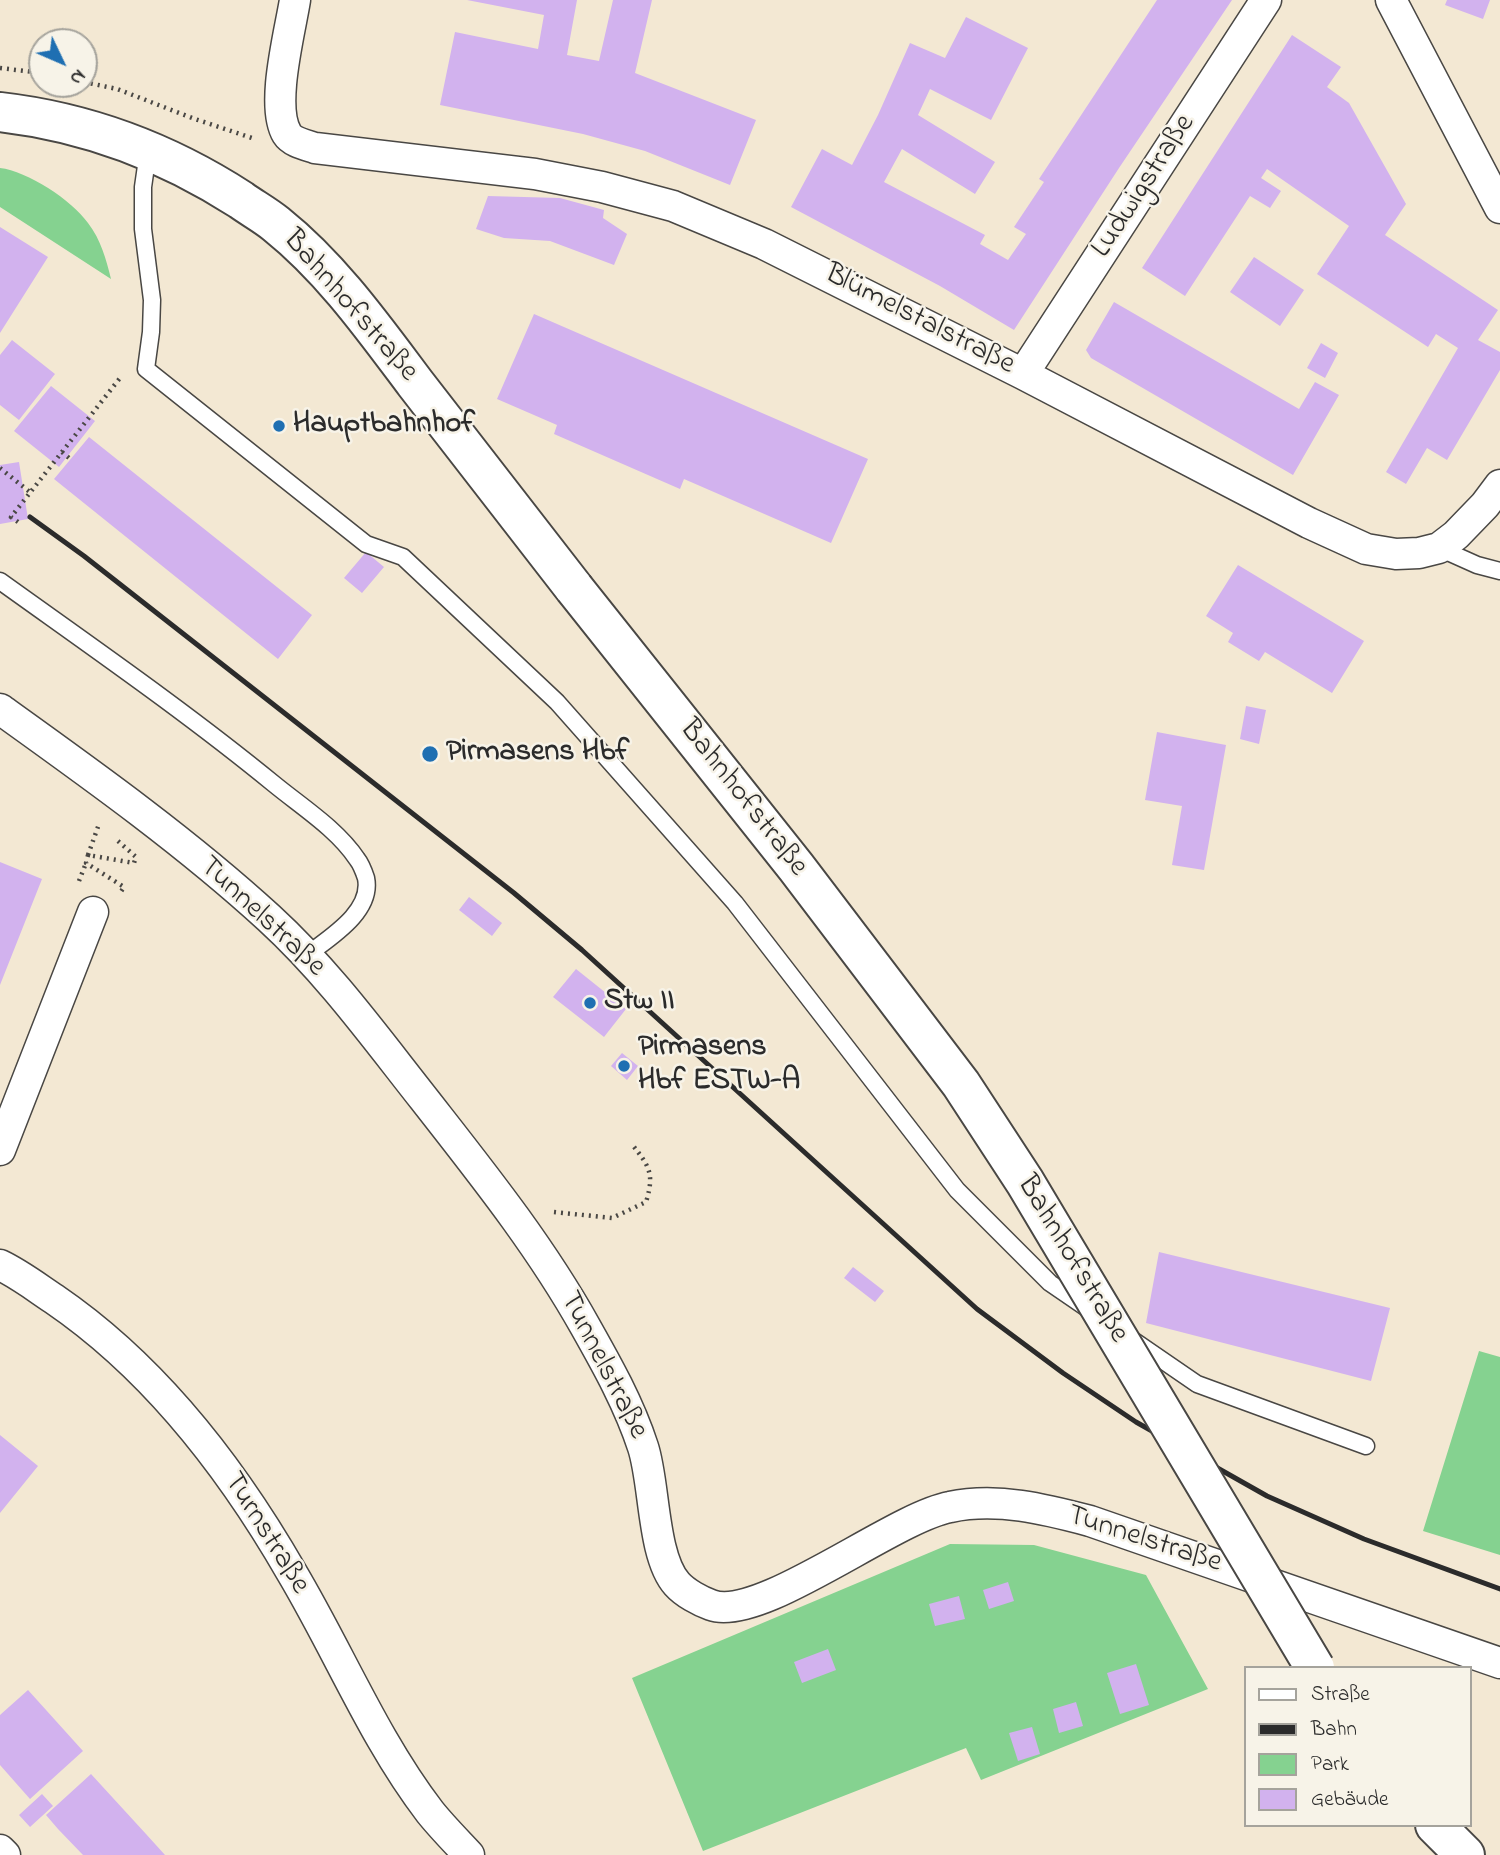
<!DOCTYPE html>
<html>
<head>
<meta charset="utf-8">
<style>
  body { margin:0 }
  #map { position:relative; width:1500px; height:1855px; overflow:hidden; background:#f3e8d3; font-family:"Indie Flower",sans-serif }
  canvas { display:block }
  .legend { position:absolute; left:1244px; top:1666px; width:228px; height:161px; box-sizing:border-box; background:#f7f3e8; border:2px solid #a5a39c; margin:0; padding:9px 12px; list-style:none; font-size:21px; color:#2b2b2b }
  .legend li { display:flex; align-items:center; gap:14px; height:35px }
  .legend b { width:35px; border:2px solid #a5a39c }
  .north { position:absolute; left:28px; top:28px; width:70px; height:70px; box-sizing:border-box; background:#f7f3e8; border:2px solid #a5a39c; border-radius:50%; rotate:134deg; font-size:19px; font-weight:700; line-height:28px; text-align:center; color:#2b2b2b }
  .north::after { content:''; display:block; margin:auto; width:24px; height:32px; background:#1f6fb2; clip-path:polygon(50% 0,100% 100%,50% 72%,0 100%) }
</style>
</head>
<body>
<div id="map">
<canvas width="1500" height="1855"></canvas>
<ul class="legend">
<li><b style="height:9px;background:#fff"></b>Straße</li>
<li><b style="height:9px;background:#2b2b2b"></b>Bahn</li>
<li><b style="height:19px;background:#85d290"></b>Park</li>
<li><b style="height:19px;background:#d2b2ee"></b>Gebäude</li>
</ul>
<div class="north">N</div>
</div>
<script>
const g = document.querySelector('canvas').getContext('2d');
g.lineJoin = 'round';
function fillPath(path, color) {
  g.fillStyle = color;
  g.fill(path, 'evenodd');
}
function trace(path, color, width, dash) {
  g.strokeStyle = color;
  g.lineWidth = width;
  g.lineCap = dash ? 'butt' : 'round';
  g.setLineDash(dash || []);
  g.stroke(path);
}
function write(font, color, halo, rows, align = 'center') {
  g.font = font + ' "Indie Flower",sans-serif';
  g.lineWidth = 5;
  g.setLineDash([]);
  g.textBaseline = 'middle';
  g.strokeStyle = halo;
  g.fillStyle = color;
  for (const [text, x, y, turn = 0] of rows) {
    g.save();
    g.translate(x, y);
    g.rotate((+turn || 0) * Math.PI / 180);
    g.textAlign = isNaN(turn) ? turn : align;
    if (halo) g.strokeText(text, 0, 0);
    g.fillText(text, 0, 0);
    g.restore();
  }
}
fillPath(new Path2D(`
  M0,168C27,171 72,200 88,223C101,240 106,259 111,279L0,207Z
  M1479,1351L1500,1357V1555L1423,1531Z
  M950,1544L1034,1545L1146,1575L1208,1689L981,1780L966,1748L703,1851L632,1678Z`), '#85d290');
fillPath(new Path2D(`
  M467,0H577L567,55L599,61L613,0H652L635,73L756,120L730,185L645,151L583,134L440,105L455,32L538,49L544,15Z
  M1157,0H1232L1119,168L1014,330L940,286L791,207L822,149L852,165L878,115L910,43L945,58L966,17L1028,48L991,120L930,89L918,115L995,162L975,194L902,149L884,182L985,235L980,244L1008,260L1026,234L1014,227L1044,182L1039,179Z
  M1447,0H1490L1483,19L1445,5Z
  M1292,35L1341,67L1327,87L1349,103L1406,204L1385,235L1498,310L1478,340L1500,352V370L1447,460L1427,448L1406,484L1386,472L1458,348L1436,334L1428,347L1317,274L1349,226L1267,169L1261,178L1281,191L1270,208L1250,196L1185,296L1142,268Z
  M488,196L560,198L604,210L603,218L627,234L614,265L550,241L504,238L476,229Z
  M0,227L48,257L0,333Z
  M1254,257L1304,290L1280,326L1230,292Z
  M1114,302L1299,409L1315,382L1339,395L1293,475L1091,358L1086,350Z
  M534,314L868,459L831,543L684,479L680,489L554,434L557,425L497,399Z
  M12,340L55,374L19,420L0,405V355Z
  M1321,343L1338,353L1325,378L1307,368Z
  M51,386L95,421L59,467L14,431Z
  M89,437L312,615L278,659L54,479Z
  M19,462L28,519L0,524V465Z
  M366,552L384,567L362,593L344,578Z
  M1238,565L1364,641L1332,693L1265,652L1259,661L1228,642L1233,633L1206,616Z
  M1246,706L1266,710L1259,744L1240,739Z
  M1157,732L1226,745L1204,870L1172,865L1182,806L1145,800Z
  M0,862L42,879L0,985Z
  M469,897L502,923L492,936L459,910Z
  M576,969L626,1009L604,1037L553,997Z
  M622,1053L638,1066L627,1080L611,1066Z
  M1159,1252L1390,1308L1371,1381L1146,1323Z
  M853,1267L884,1291L875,1302L844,1278Z
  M0,1435L38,1466L0,1513Z
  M1008,1582L1014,1601L989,1609L983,1590Z
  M959,1596L965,1619L935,1626L929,1604Z
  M828,1649L836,1670L802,1683L794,1662Z
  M1136,1664L1149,1705L1120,1714L1107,1673Z
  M28,1690L83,1751L30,1799L0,1765V1715Z
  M1076,1702L1083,1726L1059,1733L1053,1709Z
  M1032,1727L1040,1754L1018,1761L1009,1733Z
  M91,1774L146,1834L165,1855H83L58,1829L46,1815Z
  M42,1794L53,1806L30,1827L19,1815Z`), '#d2b2ee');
const lane = new Path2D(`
  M148,152L143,187V229L152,300L151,332L146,369L366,544L403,557L557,702L735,903L957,1190L1050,1283L1088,1309
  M1439,548L1477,565L1500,571
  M0,581C92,647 186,712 274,784C302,807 337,829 357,859C361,864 364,872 366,878C373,912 329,938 307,955
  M1130,1338L1197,1384L1366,1446`);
const street = new Path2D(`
  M295,0C290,32 270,106 287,134C292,142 306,145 315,148L535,174L602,187L673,206L764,244L1023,374L1309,523L1366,549L1396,554L1419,553L1439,548L1456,535L1485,505L1500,485
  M1391,0L1500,208
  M1023,374L1266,0
  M0,709C92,775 186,842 269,918C328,972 375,1037 424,1099C481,1172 539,1244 585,1326C607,1365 629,1404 643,1447C655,1483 652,1556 677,1584C685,1593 700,1601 711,1605C760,1623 892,1518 950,1507C997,1497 1045,1509 1090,1521L1500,1663
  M0,1150L93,912
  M0,1265C19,1274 36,1287 54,1299C155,1368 231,1467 292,1573C339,1652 374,1739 430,1812C442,1827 456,1841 469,1855
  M0,1850L5,1855`);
const secondary = new Path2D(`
  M0,112C87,122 167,152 241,200C252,208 265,215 276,224C331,268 373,327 415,383C468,451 521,519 574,588
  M1435,1825L1465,1855`);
trace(lane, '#494744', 19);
trace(street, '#494744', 33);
trace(secondary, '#494744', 42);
trace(new Path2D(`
  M0,68L42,73
  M84,82L117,89L195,119L252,138
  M62,452L69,458
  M0,468L31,493
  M18,522L11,517L120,378
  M118,841L136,857L134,863L88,855L86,863L124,887L120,893
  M88,855L99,824
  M79,881L86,863
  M554,1212L612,1218L646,1202C655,1173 649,1166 631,1143`), '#494744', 4.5, [2, 5]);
trace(lane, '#fff', 16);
trace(street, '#fff', 30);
trace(secondary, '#fff', 38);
trace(new Path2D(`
  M30,517L84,556L514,893L582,950L977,1309L1063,1373L1136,1422L1267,1496L1364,1539L1500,1589`), '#2b2b2b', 5);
const secondaryBridge = new Path2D(`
  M574,588L796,867L961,1084L1025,1182L1315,1668`);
trace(secondaryBridge, '#494744', 42, []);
trace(secondaryBridge, '#fff', 38);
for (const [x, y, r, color] of [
  [279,426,7,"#1f6fb2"],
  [430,754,9,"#1f6fb2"],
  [590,1003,7,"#1f6fb2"],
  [624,1066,7,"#1f6fb2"]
]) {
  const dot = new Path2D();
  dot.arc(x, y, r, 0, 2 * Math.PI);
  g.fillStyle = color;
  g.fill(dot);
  trace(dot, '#f7f3e8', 2.5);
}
write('30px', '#2b2b2b', '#f7f3e8', [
  ["Ludwigstraße",1145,187,-57],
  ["Bahnhofstraße",349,307,49],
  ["Blümelstalstraße",919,321,27],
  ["Bahnhofstraße",742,799,52],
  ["Tunnelstraße",261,918,43],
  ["Bahnhofstraße",1071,1260,59],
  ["Tunnelstraße",602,1366,63],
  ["Turnstraße",265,1534,58],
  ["Tunnelstraße",1144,1541,18]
]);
write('bold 30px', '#2b2b2b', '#f7f3e8', [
  ["Hauptbahnhof",293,426],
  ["Pirmasens Hbf",446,754],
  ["Stw II",604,1003],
  ["Pirmasens",638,1049],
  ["Hbf ESTW-A",638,1083]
], 'left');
</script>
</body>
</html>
